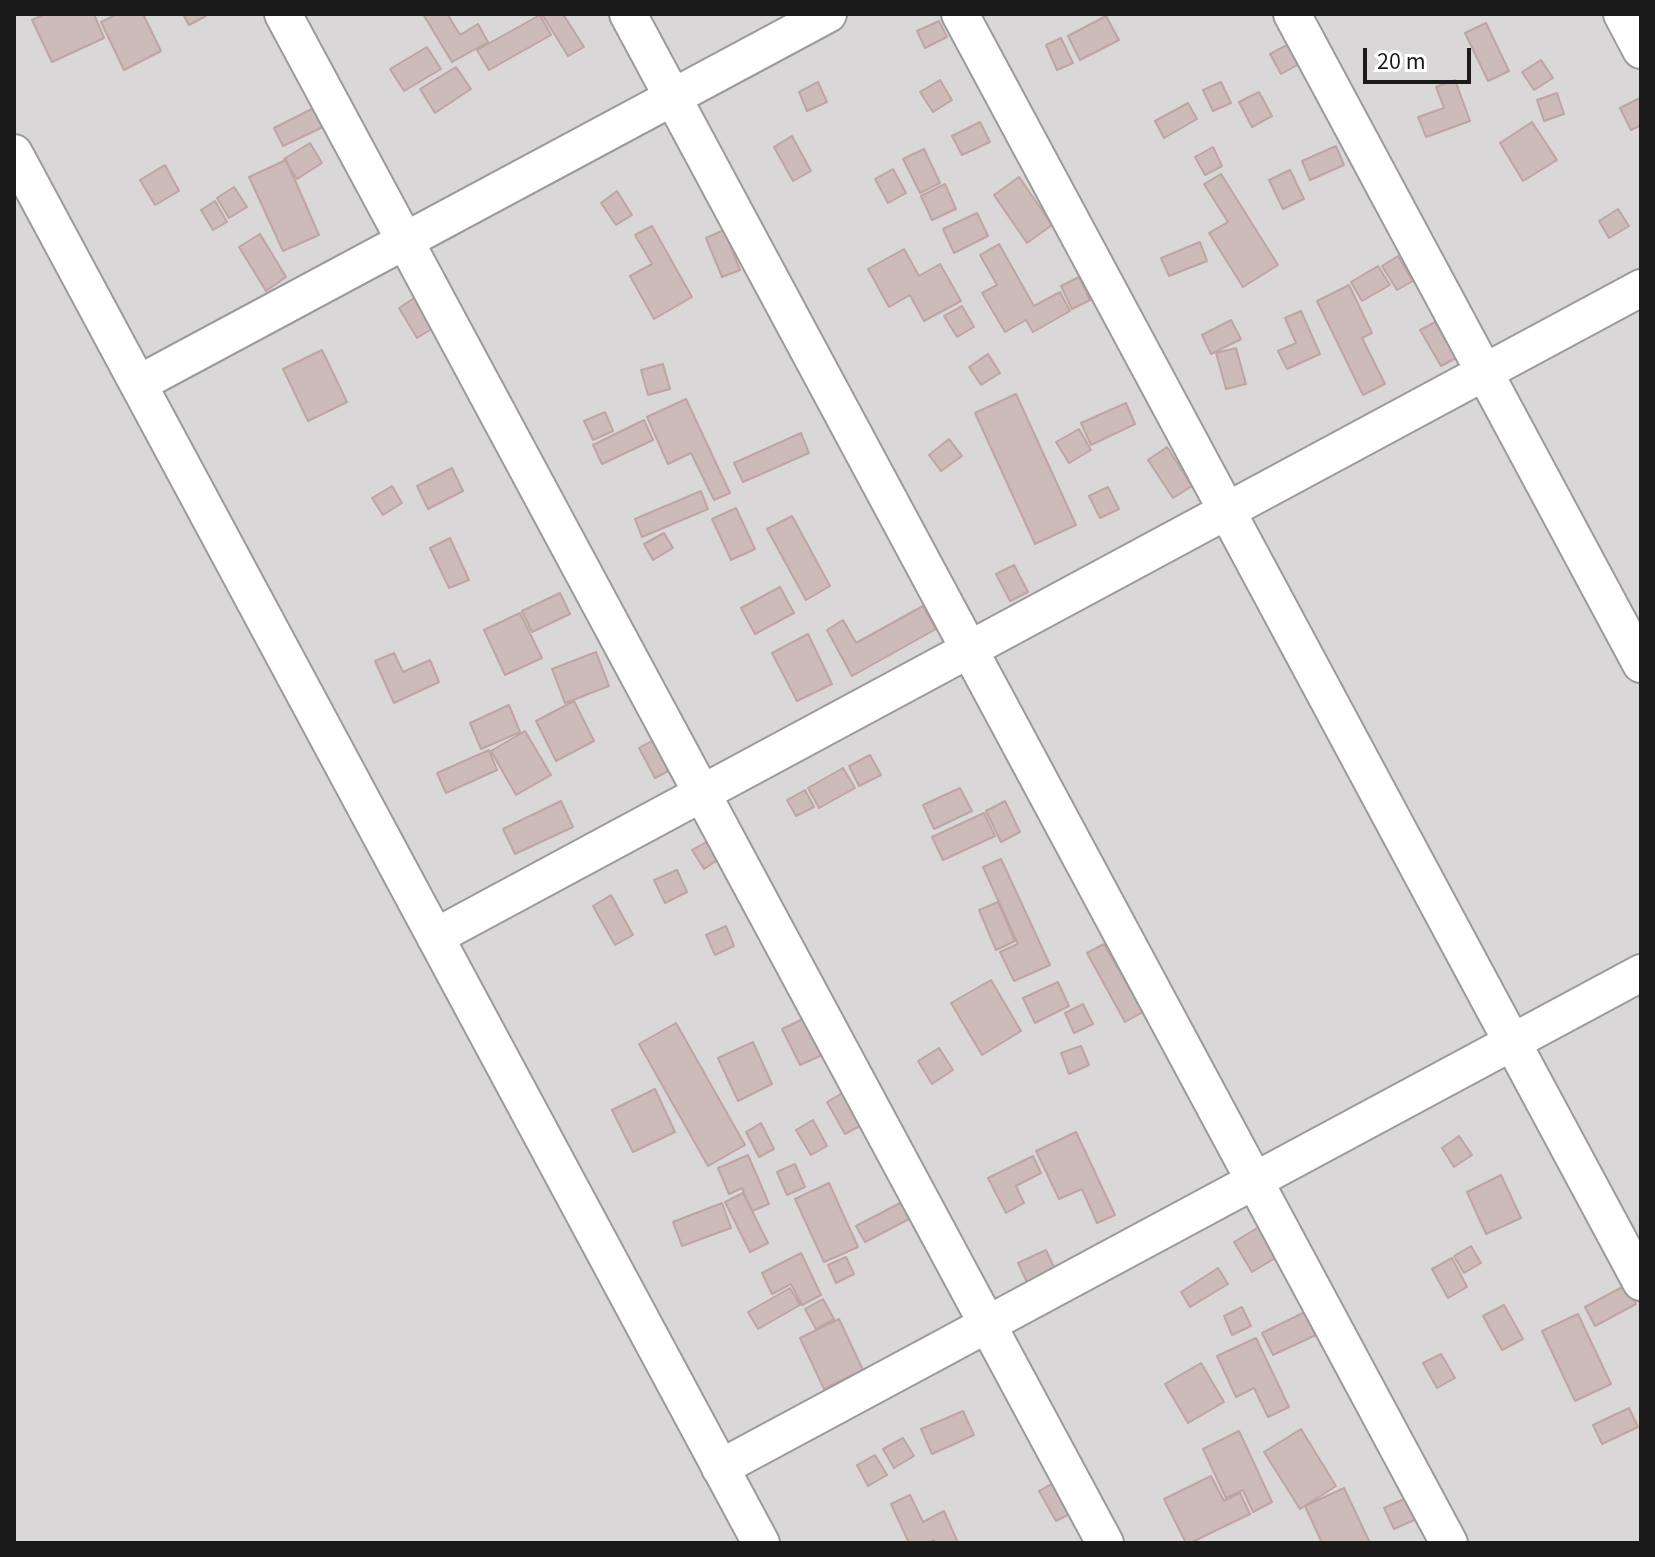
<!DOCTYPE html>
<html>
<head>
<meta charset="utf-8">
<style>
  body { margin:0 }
  #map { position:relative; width:1655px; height:1557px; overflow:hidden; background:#ede4df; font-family:"Source Sans 3",sans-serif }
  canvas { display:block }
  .frame { position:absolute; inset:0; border:16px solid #1a1a1a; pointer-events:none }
  .scale { position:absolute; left:1363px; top:48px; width:108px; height:36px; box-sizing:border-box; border:4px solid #1a1a1a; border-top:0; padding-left:10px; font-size:24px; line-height:28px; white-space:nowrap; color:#1a1a1a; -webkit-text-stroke:6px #fff; paint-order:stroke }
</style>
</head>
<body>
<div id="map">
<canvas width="1655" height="1557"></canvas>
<div class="frame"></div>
<div class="scale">20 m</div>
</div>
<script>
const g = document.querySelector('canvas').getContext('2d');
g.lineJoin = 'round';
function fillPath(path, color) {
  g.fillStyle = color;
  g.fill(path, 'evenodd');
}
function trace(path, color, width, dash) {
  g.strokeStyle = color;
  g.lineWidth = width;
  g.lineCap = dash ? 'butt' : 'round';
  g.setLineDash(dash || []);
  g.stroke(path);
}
fillPath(new Path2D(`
  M14,14H1641V1543H14Z`), '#d9d7d8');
const building = new Path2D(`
  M45,14H94L104,38L52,62L32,20Z
  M118,14H143L161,51L124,70L101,22Z
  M183,14H205L206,16L189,25Z
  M423,14H450L448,15L460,35L478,24L488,42L452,62Z
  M542,14H563L584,47L568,56Z
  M540,15L551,35L489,70L477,50Z
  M1106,16L1119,40L1080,60L1068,36Z
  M939,21L947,37L925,48L917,31Z
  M1486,23L1509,71L1488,81L1465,33Z
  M1061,38L1073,63L1057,70L1046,45Z
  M1289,44L1299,64L1281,74L1270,54Z
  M427,47L441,69L404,91L390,69Z
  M1541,60L1553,78L1534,90L1522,72Z
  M456,67L471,89L435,113L420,89Z
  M940,80L952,100L933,112L920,92Z
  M1455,80L1470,121L1426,137L1418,117L1444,108L1436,87Z
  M818,82L827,102L807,111L799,92Z
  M1221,82L1231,103L1213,111L1203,90Z
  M1259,92L1272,116L1252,127L1239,102Z
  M1557,93L1564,114L1544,121L1537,100Z
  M1640,98L1641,125L1631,130L1620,108Z
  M1188,103L1197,119L1164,138L1155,121Z
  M316,107L325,126L283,146L274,128Z
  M980,122L990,142L962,155L952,136Z
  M1532,122L1557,160L1523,181L1500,143Z
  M792,136L811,171L793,181L774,147Z
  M310,143L322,163L297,179L284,159Z
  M1336,146L1344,165L1310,180L1302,161Z
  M1213,147L1222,166L1205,175L1195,157Z
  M924,149L940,183L920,193L903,159Z
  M286,160L319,235L283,251L249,177Z
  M165,165L179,191L155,205L140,180Z
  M893,169L906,193L888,203L875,179Z
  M1290,170L1304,199L1283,209L1269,180Z
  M1221,174L1278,265L1243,287L1209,233L1228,222L1204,184Z
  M1019,177L1052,225L1027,243L994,195Z
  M945,184L956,209L932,220L921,196Z
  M234,187L247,207L229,218L217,198Z
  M617,191L632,215L616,225L601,203Z
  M215,201L227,222L213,230L201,210Z
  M1618,209L1629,226L1609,238L1599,221Z
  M977,213L988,236L954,253L943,229Z
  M652,226L692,297L654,319L630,276L652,264L635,235Z
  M724,230L740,270L722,277L706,238Z
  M260,234L286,277L266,291L239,247Z
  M1200,242L1207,261L1169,276L1161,258Z
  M999,244L1034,306L1060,292L1070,311L1033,332L1026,320L1005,332L982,293L997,285L980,255Z
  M904,249L919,276L940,264L961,301L924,321L910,295L889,307L868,269Z
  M1398,256L1413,281L1397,290L1382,266Z
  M1378,266L1390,285L1362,301L1351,282Z
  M1079,277L1090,300L1072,309L1061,286Z
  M1349,285L1372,333L1362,338L1385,384L1363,395L1317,301Z
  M419,295L438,325L417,338L399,308Z
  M962,306L974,327L957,337L944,316Z
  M1301,311L1320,354L1287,369L1278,351L1296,343L1285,318Z
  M1231,320L1241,339L1211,354L1202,335Z
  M1435,322L1456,358L1441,366L1420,330Z
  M1236,348L1246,384L1226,389L1216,353Z
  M322,350L347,402L308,421L283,369Z
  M988,354L1000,373L981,385L969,367Z
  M663,364L670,389L648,395L641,370Z
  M1016,394L1076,525L1035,544L975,413Z
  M686,399L730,493L714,500L691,453L668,464L647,417Z
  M1126,403L1135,424L1091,445L1081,423Z
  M605,412L613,431L593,440L584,421Z
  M644,420L653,440L602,464L593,445Z
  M1079,429L1091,450L1069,463L1056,442Z
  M801,433L809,453L743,482L734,463Z
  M949,439L962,456L941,471L929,455Z
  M1167,447L1192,486L1173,498L1148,460Z
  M452,468L463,491L428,509L417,486Z
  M392,486L402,503L383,515L372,498Z
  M1108,487L1119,509L1100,518L1089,496Z
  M701,491L708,509L642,537L635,519Z
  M736,508L755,549L731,560L712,519Z
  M792,516L830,586L806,600L767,529Z
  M664,533L673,548L653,560L644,544Z
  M450,538L469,580L449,588L430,548Z
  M1014,565L1028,592L1010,601L996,574Z
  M780,587L794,613L755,634L741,608Z
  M560,593L570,614L532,632L522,611Z
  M923,606L936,629L852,676L827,630L843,620L856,643Z
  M520,613L542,658L505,675L484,630Z
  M808,634L832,684L797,701L772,653Z
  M596,652L609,686L565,703L552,669Z
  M394,653L403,672L430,660L439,682L394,703L375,661Z
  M574,701L594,741L556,761L536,721Z
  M509,705L520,732L481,749L470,723Z
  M525,731L551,775L516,795L491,751Z
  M657,738L674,768L655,778L639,748Z
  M489,750L497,770L446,793L437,773Z
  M870,755L881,775L859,786L849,766Z
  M843,768L855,788L819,808L808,788Z
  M960,788L972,811L934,829L923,805Z
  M805,790L814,807L796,816L787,800Z
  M561,801L573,827L515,854L503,829Z
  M1005,801L1020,832L1001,842L986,811Z
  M984,813L995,836L943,860L932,837Z
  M710,840L721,858L704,869L692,850Z
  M1001,859L1050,965L1014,981L1000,952L1018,944L983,867Z
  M677,870L687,892L665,903L654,880Z
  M611,895L633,935L615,945L593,906Z
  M998,902L1015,941L996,950L979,910Z
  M726,926L734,946L715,955L706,935Z
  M1104,944L1143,1012L1125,1022L1087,953Z
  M991,980L1021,1031L982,1055L951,1003Z
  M1058,982L1069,1006L1035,1023L1023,998Z
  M1083,1004L1093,1024L1074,1033L1065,1013Z
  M805,1018L822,1055L800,1065L782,1029Z
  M676,1023L745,1145L708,1166L639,1044Z
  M753,1042L772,1084L738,1101L718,1058Z
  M1081,1046L1089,1065L1069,1074L1061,1053Z
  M939,1048L953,1070L932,1084L918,1061Z
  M655,1089L675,1132L633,1152L612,1110Z
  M846,1091L865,1123L845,1134L827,1102Z
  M813,1120L827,1146L811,1155L796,1130Z
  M761,1123L774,1149L759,1157L746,1132Z
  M1076,1132L1115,1215L1097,1223L1082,1189L1059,1199L1036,1151Z
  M1459,1136L1472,1155L1454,1167L1442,1148Z
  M748,1155L769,1204L752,1211L742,1188L729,1194L718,1168Z
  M1033,1156L1041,1173L1016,1186L1024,1203L1006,1213L988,1178Z
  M795,1164L805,1187L787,1195L777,1172Z
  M1501,1175L1521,1218L1486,1234L1467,1192Z
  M829,1183L858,1247L824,1262L795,1199Z
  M743,1193L768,1243L750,1252L725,1202Z
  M904,1201L913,1217L865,1242L856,1226Z
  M722,1203L731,1228L682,1246L673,1222Z
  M1264,1224L1282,1254L1252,1272L1234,1242Z
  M1471,1246L1481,1263L1464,1273L1454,1256Z
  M1046,1250L1059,1278L1031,1291L1018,1263Z
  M801,1253L821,1295L802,1305L791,1284L772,1294L762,1273Z
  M846,1257L854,1274L836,1283L828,1265Z
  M1452,1258L1467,1287L1448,1298L1432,1269Z
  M1218,1268L1228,1284L1190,1307L1181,1292Z
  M1626,1285L1636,1304L1595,1326L1585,1307Z
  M790,1288L800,1305L758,1329L748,1312Z
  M823,1299L834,1319L816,1329L805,1309Z
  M1504,1305L1523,1339L1502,1350L1483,1316Z
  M1242,1307L1251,1326L1232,1335L1224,1316Z
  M1305,1312L1316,1335L1273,1355L1262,1333Z
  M1578,1314L1611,1384L1575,1401L1542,1331Z
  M839,1319L863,1370L824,1389L800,1338Z
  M1256,1338L1289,1407L1268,1417L1254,1388L1236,1397L1217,1356Z
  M1441,1354L1455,1378L1437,1388L1423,1363Z
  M1201,1363L1224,1402L1188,1423L1165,1384Z
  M1629,1408L1638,1427L1602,1444L1593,1425Z
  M963,1411L974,1435L932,1454L921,1429Z
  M1301,1429L1336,1486L1300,1509L1264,1452Z
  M1239,1431L1272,1502L1253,1512L1243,1490L1226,1498L1203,1449Z
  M903,1438L914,1456L894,1468L883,1449Z
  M875,1455L887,1475L868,1486L857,1465Z
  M1211,1476L1224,1501L1240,1493L1250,1514L1190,1543H1186L1164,1499Z
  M1057,1481L1073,1512L1056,1521L1039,1491Z
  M1344,1488L1370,1543H1322L1305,1506Z
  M910,1495L923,1522L944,1511L958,1543H936L934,1540L928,1543H909L891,1504Z
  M1411,1496L1421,1517L1394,1529L1384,1508Z`);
fillPath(building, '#ccbbb9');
trace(building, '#bea5a2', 2);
const street = new Path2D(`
  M283,14L1105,1543
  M628,14L1449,1543
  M960,14L1641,1282
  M1292,14L1641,664
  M1622,14L1641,50
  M14,153L761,1543
  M138,384L828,14
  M435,937L1641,288
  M720,1468L1641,973`);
trace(street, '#9b9b9b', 40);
trace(street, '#fff', 36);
</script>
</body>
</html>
